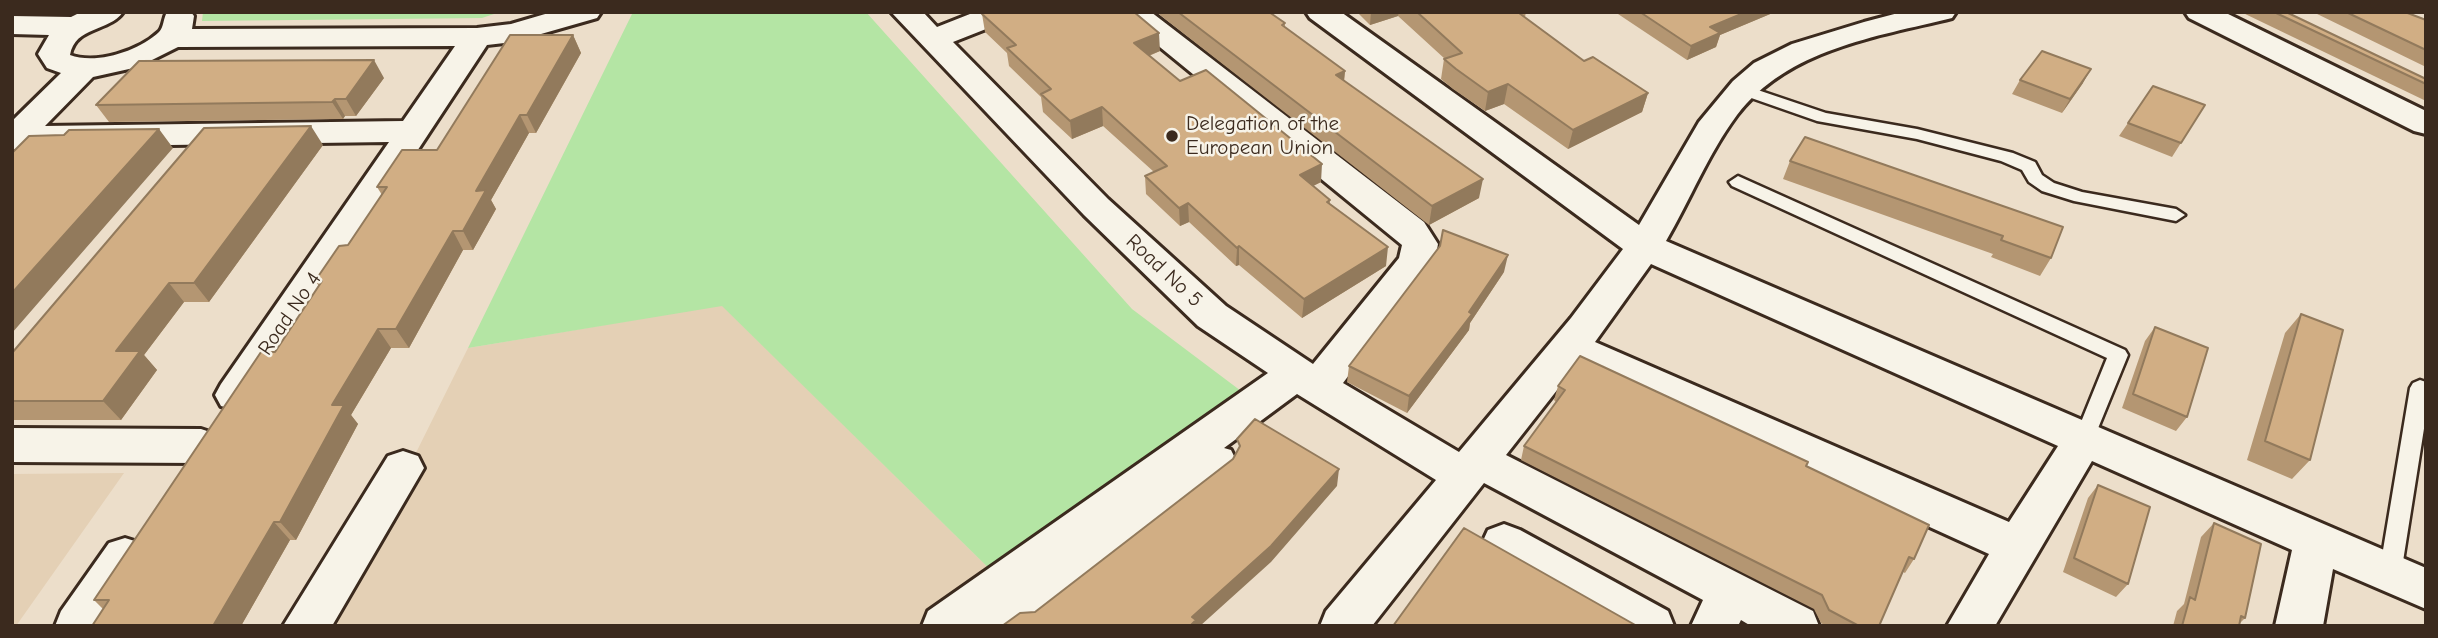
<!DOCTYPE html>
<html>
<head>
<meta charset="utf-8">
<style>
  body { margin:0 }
  #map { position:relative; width:2438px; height:638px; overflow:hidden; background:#ecdeca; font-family:"Comic Neue",sans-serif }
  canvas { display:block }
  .frame { position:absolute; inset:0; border:14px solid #3b2a1e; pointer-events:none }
</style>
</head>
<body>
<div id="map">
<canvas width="2438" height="638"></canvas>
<div class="frame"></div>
</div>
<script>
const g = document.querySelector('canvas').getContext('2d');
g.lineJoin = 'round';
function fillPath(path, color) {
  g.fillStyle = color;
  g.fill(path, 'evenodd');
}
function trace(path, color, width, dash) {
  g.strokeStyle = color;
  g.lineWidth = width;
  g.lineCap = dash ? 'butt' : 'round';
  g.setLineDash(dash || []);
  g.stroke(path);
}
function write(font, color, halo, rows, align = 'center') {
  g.font = font + ' "Comic Neue",sans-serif';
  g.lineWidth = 5;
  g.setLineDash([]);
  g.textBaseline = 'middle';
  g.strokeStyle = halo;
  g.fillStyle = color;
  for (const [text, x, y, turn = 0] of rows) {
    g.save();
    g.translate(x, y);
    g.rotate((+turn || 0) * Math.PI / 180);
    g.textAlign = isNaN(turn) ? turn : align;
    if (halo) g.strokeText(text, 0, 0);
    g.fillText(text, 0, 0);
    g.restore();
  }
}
fillPath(new Path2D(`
  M722,305L1013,592L963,626H330L468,348Z
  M124,473L16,626H12V474Z`), '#e4d0b5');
fillPath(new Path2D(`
  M203,12H500L482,18L202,21Z
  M633,12H866L1132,309L1257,403L1013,592L722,306L468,348Z`), '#b4e5a4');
const lane = new Path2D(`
  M1743,85L1826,113L1917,129L2013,153L2035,162L2042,175L2054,183L2082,192L2176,209L2185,215L2176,221L2074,201L2042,191L2029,182L2022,170L2001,161L1917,139L1817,121L1737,93L1735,90L1737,87Z
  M1738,176L2125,350L2128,355L2092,443L2085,445L2078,443L2075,437L2107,358L1732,186L1729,182Z
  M2420,380L2426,382V416L2401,574L2398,581L2390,584L2382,581L2379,574L2410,388L2413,383Z`);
const street = new Path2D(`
  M81,12H123C109,32 75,26 70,55C96,65 139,51 159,32C164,27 163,19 167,12H191L194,16L192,29L477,28L511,24L552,12H601L597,18L513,42L487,45L249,406L235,410L221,406L215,395L221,384L389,142L24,147L12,150V121L61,73L47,68L38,54L49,35L12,34V16L71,17ZM455,46L403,121L45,126L93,77L138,67L178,47Z
  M891,12H923L937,27L975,12H1018L1014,18L953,42L1108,199L1226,306L1313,364L1399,258L1402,245L1117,12H1151L1424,222L1438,244L1435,261L1343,383L1459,452L1571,318L1623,249L1310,18L1306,12H1341L1639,225L1699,122L1733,81L1754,63L1792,44L1864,22L1902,12H1956L1952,18C1875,37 1788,49 1737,115C1708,154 1690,200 1666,241L2426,568V609L2333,569L2323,626H2275L2292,550L2092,461L1995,626H1947L1989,554L1576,366L1506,455L1813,611L1819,626H1751L1741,620L1738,626H1691L1703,600L1484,483L1372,626H1320L1326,611L1436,480L1297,394L1224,448L1231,450L1237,462L1231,474L1036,626H922L928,611L1268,373L1198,326L1084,215ZM1651,264L2058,446L2009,522L1595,342Z
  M2185,12H2224L2426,111V134L2414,131L2189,18Z
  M12,428L201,429L216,434L222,446L216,458L201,463L12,462Z
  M403,451L418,456L424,468L332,626H283L388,456Z
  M1504,524L1520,530L1668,611L1674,626H1608L1488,556L1482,543L1488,530Z
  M125,538L141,543L148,557L105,626H55L61,611L109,543Z`);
trace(lane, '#3b2a1e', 5);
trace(street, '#3b2a1e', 6);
fillPath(lane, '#f7f3e8');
fillPath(street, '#f7f3e8');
fillPath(new Path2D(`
  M1156,12H1269L1285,23V28L1345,71L1344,81L1479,198L1429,225Z
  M1357,12H1526L1525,17L1584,61L1648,93L1642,112L1568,149L1504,104L1485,111L1453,89L1441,79L1444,59H1445L1398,16L1370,25Z
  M1619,12H1775L1720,35L1716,47L1687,60L1618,14Z
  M2241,12H2286L2426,79V101Z
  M2313,12H2405L2426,20V67Z
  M982,14L1160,51L1149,56L1180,81L1321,182L1313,186L1330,200V204L1386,266L1302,318L1239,265L1236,266L1189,222L1180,226L1146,194L1145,176L1154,172L1103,126L1072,139L1043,112L1041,97L1009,66L1007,53L985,32Z
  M573,35L581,53L536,133H529L491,200L496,209L473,250H463L409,348H391L351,415L358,424L296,540H290L241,626H92L103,609L94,600L275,352L319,286L315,281L348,245L382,195L377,187L437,150Z
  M384,78L356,116H345L343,119L109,122L96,105Z
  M2020,80L2083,83L2062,113L2012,94Z
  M2205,105L2172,157L2119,136L2128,123Z
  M1805,137L2051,258L2040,276L1991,257L1993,254L1783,179L1790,161Z
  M323,145L209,302H184L144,355L157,370L121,420H12V353Z
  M1504,272L1470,323L1469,330L1407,413L1347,382L1349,366Z
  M2301,314L2310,460L2292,479L2247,460L2285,333Z
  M2155,327L2187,417L2176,431L2122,408L2145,341Z
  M1558,386L1806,466L1914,559L1905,573L1903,572L1879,626H1826L1821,623L1814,609L1521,460L1524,446L1556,402L1554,400Z
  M2098,485L2128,584L2116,597L2063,572L2088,498Z
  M2214,523L2245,618L2239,624V626H2173L2177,611L2184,604L2201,537Z`), '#b49672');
fillPath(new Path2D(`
  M1371,12H1399L1398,16L1370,25Z
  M1746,12H1775L1720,35L1716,47L1687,60L1691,46L1710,27Z
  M1159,33L1160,51L1135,61L1134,43Z
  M573,35L581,53L536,133L527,115Z
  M374,60L384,78L356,116L346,99Z
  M2091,69L2083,83L2062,113L2070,99Z
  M1345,71L1343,90L1336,75Z
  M1508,84L1504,104L1485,111L1488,92Z
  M1648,93L1642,112L1568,149L1573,130Z
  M335,99L345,116L343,119L332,102Z
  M1102,107L1103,126L1072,139L1070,121Z
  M520,115L529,133L491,200L496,209L473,250L463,231L476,191Z
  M311,126L323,145L209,302L194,283Z
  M159,129L173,148L12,333V293Z
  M1322,164L1321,182L1299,193L1300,175Z
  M1483,179L1479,198L1429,225L1432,206Z
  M1188,203L1189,222L1180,226L1179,208Z
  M453,231L463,250L409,348L396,329Z
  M1239,246V265L1236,266L1237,248Z
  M1388,247L1386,266L1302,318L1304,299Z
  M1508,255L1504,272L1470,323L1469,330L1407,413L1409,396L1469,312Z
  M169,283L184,302L144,355L157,370L121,420L103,401L116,351Z
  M378,329L391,348L351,415L358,424L296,540L280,522L332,405Z
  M1339,469L1337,486L1271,562L1200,626H1190L1192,617Z
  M274,522L290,540L241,626H213Z`), '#927a5c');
const building = new Path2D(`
  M987,12H1134L1159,33L1134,43L1180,81L1206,70L1322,164L1300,175L1330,200L1327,202L1388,247L1304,299L1239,246L1237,248L1188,203L1179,208L1145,176L1167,166L1102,107L1070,121L1041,94L1051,89L1007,48L1016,45L982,14Z
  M1178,12H1269L1285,23L1282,25L1345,71L1336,75L1483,179L1432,206Z
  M1417,12H1520L1519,13L1584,61L1593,57L1648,93L1573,130L1508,84L1488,92L1456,69L1444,59L1462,53Z
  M1640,12H1746L1710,27L1720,33L1691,46Z
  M2274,12H2286L2426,79V84Z
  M2346,12H2405L2426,20V50Z
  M510,35H573L527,115H520L476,191L486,190L463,231H453L396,329H378L332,405H344L280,522H274L213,626H92L109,600H94L261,352H275L322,281H315L339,246L348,245L387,187H377L402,150H437Z
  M2042,51L2091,69L2070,99L2020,80Z
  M374,60L346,99H335L332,102L96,105L139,61Z
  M2153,86L2205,105L2181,143L2128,123Z
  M311,126L194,283H169L116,351H140L103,401H12V353L204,128Z
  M159,129L12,293V153L29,136L64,135L69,130Z
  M1805,137L2063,227L2051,258L2001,240L2003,236L1790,161Z
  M1443,230L1508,255L1469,312L1472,314L1409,396L1349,366L1440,246Z
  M2301,314L2343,330L2310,460L2265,441Z
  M2155,327L2208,348L2187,417L2133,394Z
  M1580,356L1808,462L1806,466L1929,525L1914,559L1909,557L1879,626H1859L1829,610L1822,595L1524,446L1565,390L1558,386Z
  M1255,419L1339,469L1271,546L1192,617L1196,620L1190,626H1002L1020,613L1035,612L1233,459L1240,446L1237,439Z
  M2098,485L2150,507L2128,584L2074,558Z
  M2214,523L2261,544L2245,618L2241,616L2239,626H2182L2190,597L2195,600Z
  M1464,528L1637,626H1393Z`);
fillPath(building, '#d1ae84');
trace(building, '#927a5c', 2);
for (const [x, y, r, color] of [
  [1172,136,7,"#3b2a1e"]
]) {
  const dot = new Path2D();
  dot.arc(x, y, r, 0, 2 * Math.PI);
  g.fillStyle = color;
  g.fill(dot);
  trace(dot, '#f7f3e8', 2.5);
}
write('21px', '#3b2a1e', '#f7f3e8', [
  ["Delegation of the",1186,124],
  ["European Union",1186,148]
], 'left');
write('21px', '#3b2a1e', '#f7f3e8', [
  ["Road No 5",1164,271,43],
  ["Road No 4",290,314,-56]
]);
</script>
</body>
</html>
